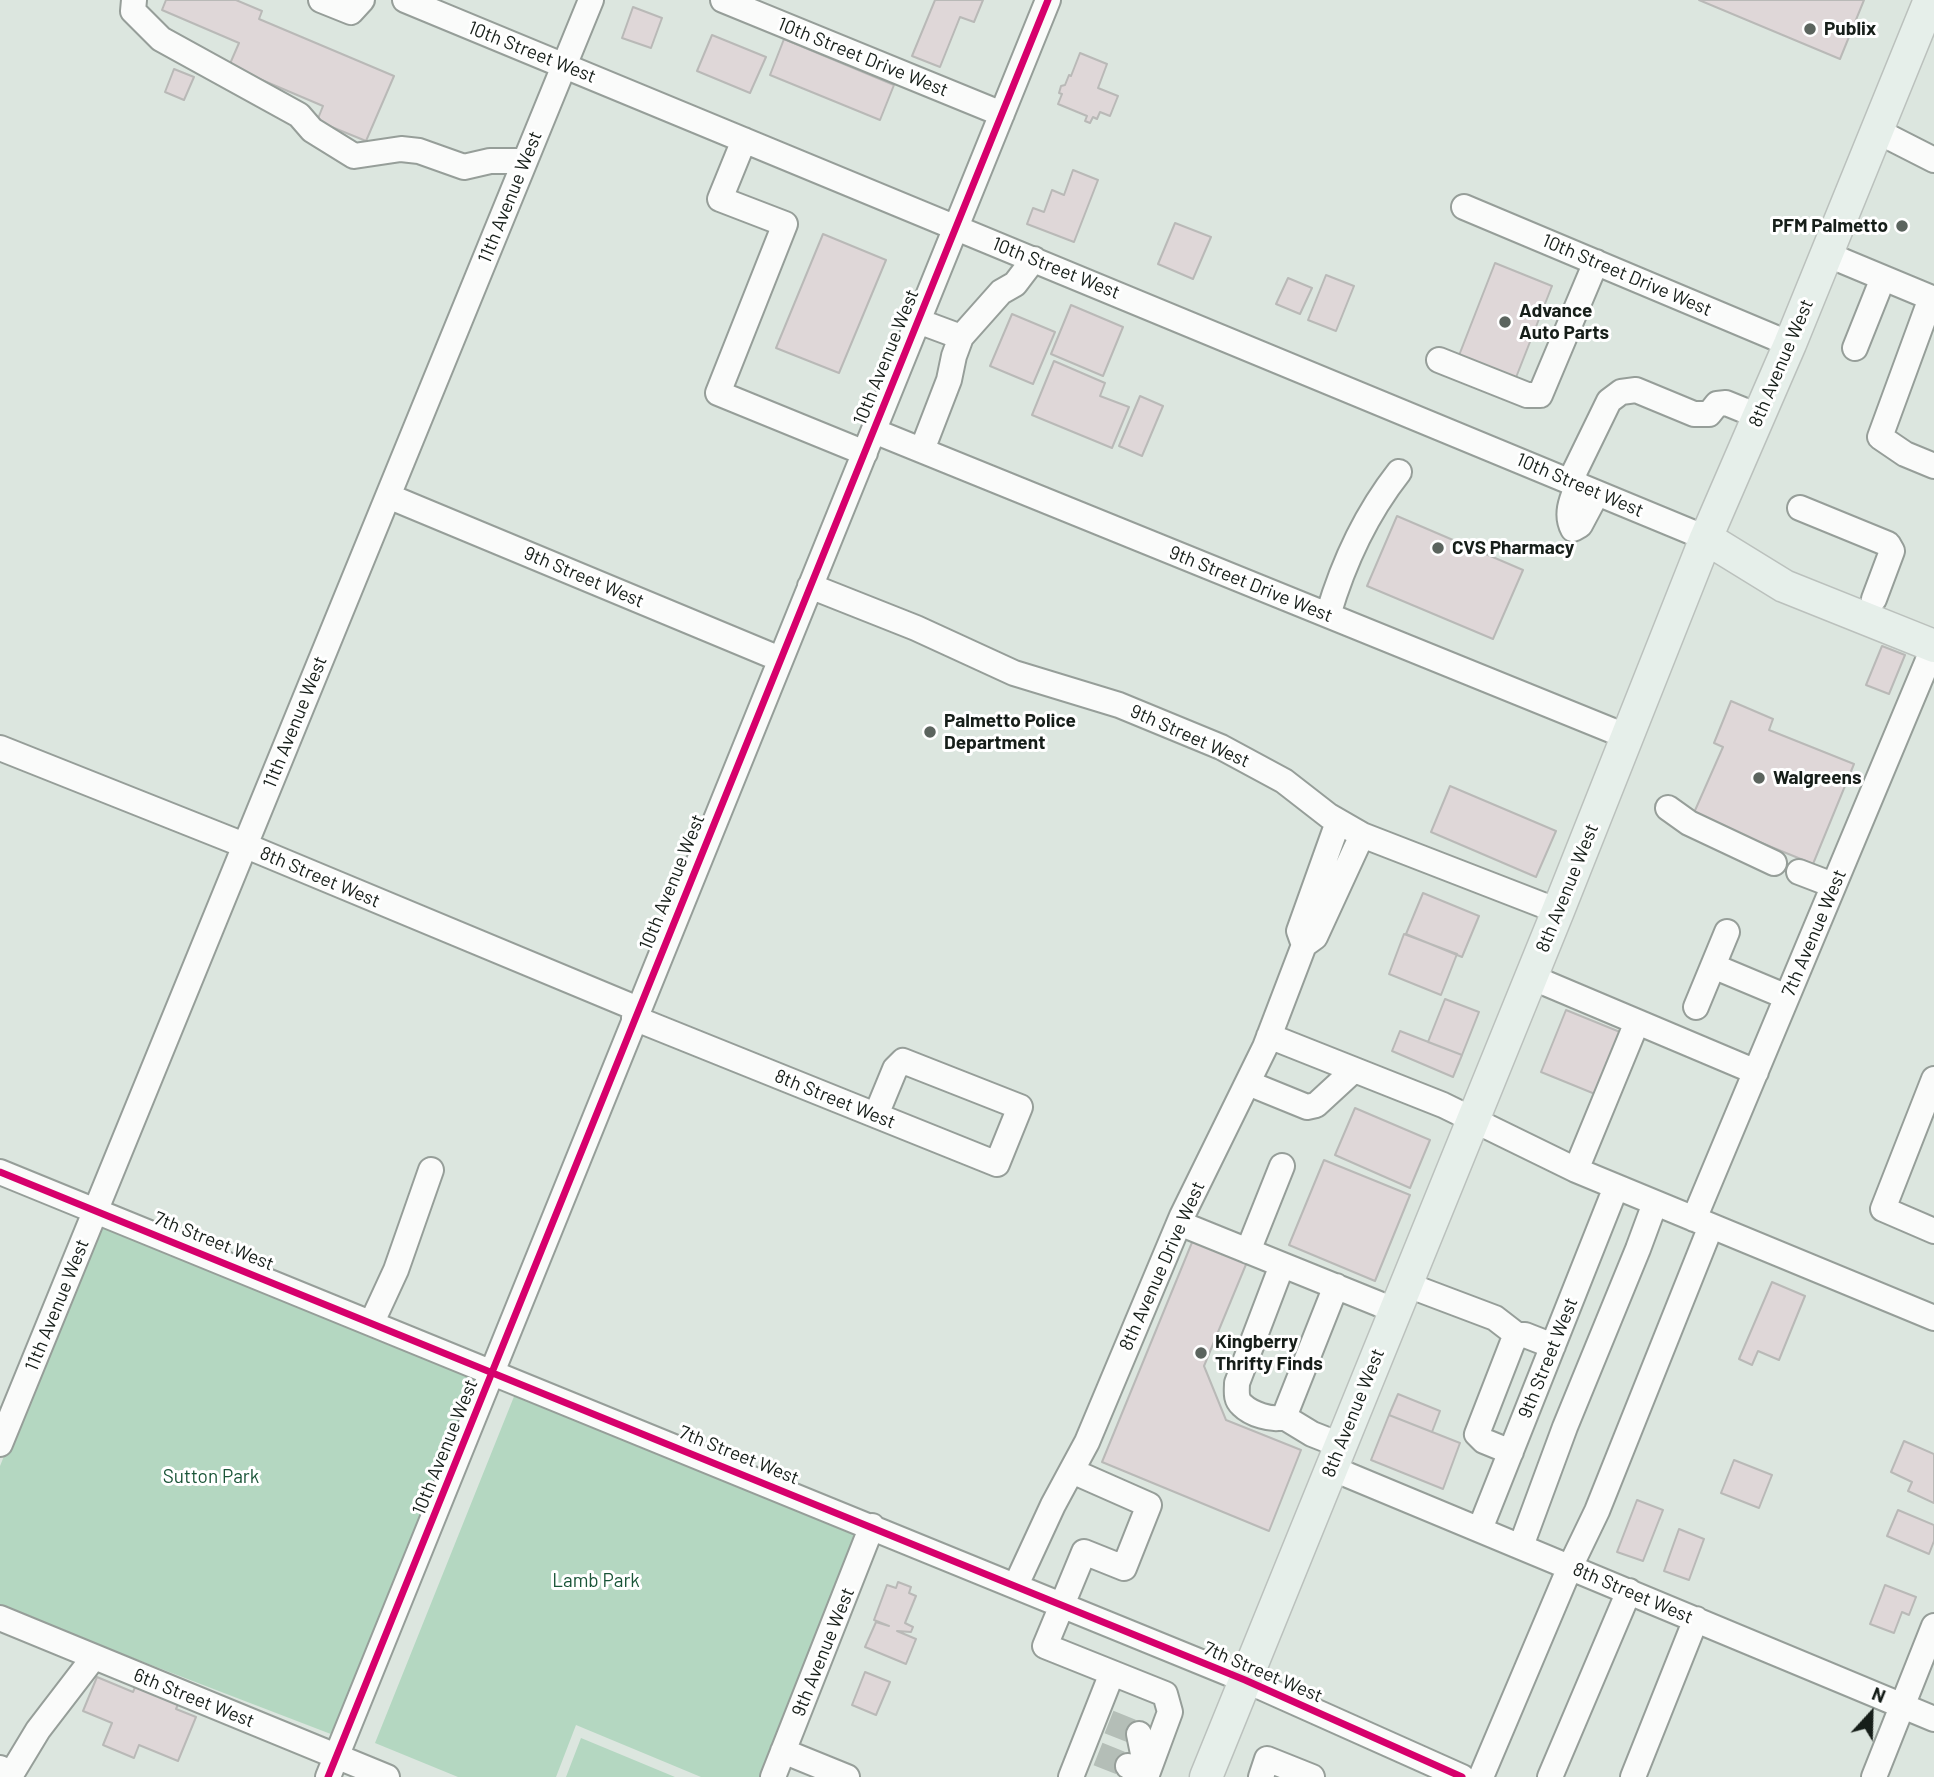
<!DOCTYPE html>
<html>
<head>
<meta charset="utf-8">
<style>
  body { margin:0 }
  #map { position:relative; width:1934px; height:1777px; overflow:hidden; background:#dce6df; font-family:Barlow,sans-serif }
  canvas { display:block }
  .north { position:absolute; left:1836px; top:1679px; width:70px; height:70px; -webkit-text-stroke:5px #fff; paint-order:stroke; rotate:22deg; font-size:19px; font-weight:700; line-height:28px; text-align:center; color:#161e19 }
  .north::after { content:''; display:block; margin:auto; width:24px; height:32px; background:#161e19; clip-path:polygon(50% 0,100% 100%,50% 72%,0 100%) }
</style>
</head>
<body>
<div id="map">
<canvas width="1934" height="1777"></canvas>
<div class="north">N</div>
</div>
<script>
const g = document.querySelector('canvas').getContext('2d');
g.lineJoin = 'round';
function fillPath(path, color) {
  g.fillStyle = color;
  g.fill(path, 'evenodd');
}
function trace(path, color, width, dash) {
  g.strokeStyle = color;
  g.lineWidth = width;
  g.lineCap = dash ? 'butt' : 'round';
  g.setLineDash(dash || []);
  g.stroke(path);
}
function write(font, color, halo, rows, align = 'center') {
  g.font = font + ' Barlow,sans-serif';
  g.lineWidth = 6;
  g.setLineDash([]);
  g.textBaseline = 'middle';
  g.strokeStyle = halo;
  g.fillStyle = color;
  for (const [text, x, y, turn = 0] of rows) {
    g.save();
    g.translate(x, y);
    g.rotate((+turn || 0) * Math.PI / 180);
    g.textAlign = isNaN(turn) ? turn : align;
    if (halo) g.strokeText(text, 0, 0);
    g.fillText(text, 0, 0);
    g.restore();
  }
}
fillPath(new Path2D(`
  M99,1220L484,1376L336,1736L0,1607V1466Z
  M515,1394L865,1531L762,1777H701L576,1725L556,1777H458L375,1743Z
  M581,1738L675,1777H566Z`), '#b4d7c1');
const building = new Path2D(`
  M166,0H236L262,11L259,19L394,76L366,141L317,121L323,106L229,66L239,43L162,10Z
  M935,0H983L974,22L960,17L940,67L912,56Z
  M1699,0H1864L1840,59Z
  M633,7L662,18L651,48L622,38Z
  M712,35L766,57L750,93L697,71Z
  M784,39L894,85L880,120L770,75Z
  M1080,53L1107,64L1098,88L1118,96L1110,116L1100,112L1097,119L1093,117L1090,123L1085,121L1087,116L1058,104L1062,94L1059,93L1061,86L1065,85L1069,75L1071,76Z
  M174,69L194,77L184,100L165,92Z
  M1073,170L1098,180L1074,242L1027,224L1033,208L1044,212L1052,190L1064,195Z
  M1175,223L1211,237L1193,279L1158,264Z
  M823,234L886,260L839,373L776,348Z
  M1495,263L1552,286L1515,380L1458,358Z
  M1326,275L1354,286L1336,331L1308,320Z
  M1288,278L1312,288L1300,314L1276,304Z
  M1071,305L1123,327L1103,376L1051,354Z
  M1012,314L1055,332L1033,384L990,366Z
  M1054,361L1105,383L1100,396L1129,407L1112,448L1032,415Z
  M1140,396L1163,406L1142,456L1119,446Z
  M1397,516L1523,570L1493,639L1367,586Z
  M1882,646L1905,655L1889,694L1866,685Z
  M1731,701L1773,719L1769,730L1854,764L1813,864L1693,815L1723,747L1714,743Z
  M1450,786L1556,831L1536,877L1431,832Z
  M1423,893L1479,916L1462,957L1406,934Z
  M1404,934L1457,954L1441,995L1389,974Z
  M1445,999L1479,1012L1462,1055L1428,1042Z
  M1566,1010L1620,1032L1595,1094L1541,1072Z
  M1400,1031L1462,1055L1453,1077L1392,1051Z
  M1355,1108L1430,1140L1410,1188L1335,1155Z
  M1324,1160L1410,1195L1375,1281L1289,1245Z
  M1193,1240L1247,1262L1204,1366L1226,1420L1301,1450L1269,1531L1102,1462Z
  M1772,1282L1805,1296L1779,1360L1758,1351L1752,1365L1739,1359Z
  M1398,1394L1440,1411L1432,1432L1389,1415Z
  M1389,1415L1460,1443L1443,1489L1371,1460Z
  M1904,1441L1934,1454V1503L1908,1491L1912,1482L1891,1472Z
  M1734,1460L1772,1475L1759,1508L1721,1493Z
  M1637,1500L1663,1510L1643,1561L1617,1552Z
  M1898,1510L1934,1525V1541L1929,1554L1887,1536Z
  M1679,1529L1704,1539L1689,1580L1664,1571Z
  M898,1582L911,1587L909,1593L916,1596L905,1623L913,1627L911,1632L897,1631L916,1639L906,1664L865,1647L876,1622L889,1626L874,1620L887,1585L896,1588Z
  M1885,1585L1916,1597L1909,1615L1902,1612L1894,1633L1870,1624Z
  M865,1672L890,1682L876,1715L852,1705Z
  M97,1677L133,1692L136,1685L179,1702L176,1709L196,1717L178,1761L139,1745L134,1758L103,1745L112,1723L83,1711Z`);
fillPath(building, '#dfd7d8');
trace(building, '#b9b9b7', 2);
trace(new Path2D(`
  M1109,1722L1139,1734
  M1098,1754L1128,1766`), '#b4beb7', 24, [24, 12]);
const minor = new Path2D(`
  M134,0L133,11L161,39L299,115L312,130L354,156L401,149L419,151L464,167L490,161H525
  M321,0L351,12L362,0
  M405,0L1706,538
  M723,0L1002,114
  M1877,131L1934,160
  M744,140L720,199L785,224L718,393L865,453
  M1464,207L1790,344
  M1826,254L1934,299
  M1931,298L1880,437L1905,454L1934,466
  M918,321L961,337L1001,292L1015,284L1034,259
  M1855,348L1883,278
  M1439,360L1527,395H1540L1596,262
  M874,431L1628,737
  M922,450L949,380L954,356L961,337
  M1570,481L1609,401L1621,392L1636,390L1694,414H1709L1717,404L1726,403L1758,416
  M1578,484C1572,499 1565,514 1573,529L1580,525L1597,493
  M388,496L780,659
  M1800,508L1888,544L1892,551L1874,599
  M810,586L916,628L1014,673L1119,705L1221,747L1284,781L1329,816L1362,835L1558,911
  M1328,615C1343,564 1366,514 1399,472
  M0,748L244,845L638,1009
  M1668,808L1689,823L1774,863
  M1799,872L1833,885
  M1304,945L1299,931L1338,822
  M1713,966L1787,997
  M1531,977L1756,1072
  M1696,1007L1727,932
  M634,1018L997,1164L1020,1107L903,1061L895,1069L876,1115
  M1269,1036L1443,1105L1576,1170L1934,1318
  M1934,1079L1883,1209L1934,1231
  M1248,1083L1307,1107L1316,1105L1354,1070
  M1576,1170L1637,1022
  M0,1172L1245,1680L1462,1777
  M1694,1219L1934,646
  M1179,1223L1394,1310
  M1248,1251L1282,1166
  M1282,1265L1237,1383C1237,1391 1235,1399 1242,1405C1251,1414 1272,1421 1284,1417L1336,1286
  M1405,1284L1495,1318L1517,1335
  M372,1322L396,1270L431,1170
  M1284,1417L1312,1434L1340,1445
  M0,1444L591,0
  M1511,1452L1484,1441L1477,1434L1512,1344L1517,1335H1525L1553,1346
  M1331,1468L1934,1719
  M1072,1471L1149,1505L1124,1568L1084,1552L1045,1646L1165,1694L1170,1712L1146,1777
  M1480,1529L1616,1187
  M1521,1546L1565,1427L1638,1249L1655,1203
  M1016,1585L1053,1505L1087,1442L1182,1216L1265,1047L1304,945L1315,937L1362,835
  M0,1618L387,1777
  M783,1751L847,1777
  M1128,1766L1147,1773L1139,1734
  M0,1768L12,1773L38,1730L94,1657
  M328,1777L1048,0
  M773,1777L872,1526
  M1071,1777L1112,1673
  M1261,1777L1267,1759L1312,1777
  M1481,1777L1570,1567L1597,1511L1711,1226
  M1550,1777L1629,1591
  M1633,1777L1696,1619
  M1874,1777L1934,1626`);
const major = new Path2D(`
  M1706,538L1784,586L1934,646
  M1206,1777L1558,911L1706,538L1790,344L1930,0`);
trace(minor, '#969e99', 28);
trace(major, '#bbc1bd', 35);
trace(minor, '#fafbfa', 24);
trace(major, '#e6efea', 32);
trace(new Path2D(`
  M0,1172L1245,1680L1462,1777
  M328,1777L1048,0`), '#d6006c', 7);
for (const [x, y, r, color] of [
  [1810,29,7,"#5b645e"],
  [1902,226,7,"#5b645e"],
  [1505,322,7,"#5b645e"],
  [1438,548,7,"#5b645e"],
  [930,732,7,"#5b645e"],
  [1759,778,7,"#5b645e"],
  [1201,1353,7,"#5b645e"]
]) {
  const dot = new Path2D();
  dot.arc(x, y, r, 0, 2 * Math.PI);
  g.fillStyle = color;
  g.fill(dot);
  trace(dot, '#fff', 2.5);
}
write('bold 19px', '#161e19', '#fff', [
  ["Publix",1824,29],
  ["PFM Palmetto",1888,226,"right"],
  ["Advance",1519,311],
  ["Auto Parts",1519,333],
  ["CVS Pharmacy",1452,548],
  ["Palmetto Police",944,721],
  ["Department",944,743],
  ["Walgreens",1773,778],
  ["Kingberry",1215,1342],
  ["Thrifty Finds",1215,1364]
], 'left');
write('19px', '#161e19', '#fff', [
  ["10th Street West",532,52,22],
  ["10th Street Drive West",863,57,22],
  ["11th Avenue West",510,197,-68],
  ["10th Street West",1056,268,22],
  ["10th Street Drive West",1627,275,23],
  ["10th Avenue West",886,357,-68],
  ["8th Avenue West",1781,363,-67],
  ["10th Street West",1580,485,23],
  ["9th Street West",584,577,23],
  ["9th Street Drive West",1251,584,22],
  ["11th Avenue West",295,722,-68],
  ["9th Street West",1190,736,24],
  ["8th Street West",320,877,23],
  ["10th Avenue West",672,882,-68],
  ["8th Avenue West",1567,888,-68],
  ["7th Avenue West",1814,933,-67],
  ["8th Street West",835,1099,22],
  ["7th Street West",214,1241,22],
  ["8th Avenue Drive West",1162,1266,-66],
  ["11th Avenue West",57,1305,-68],
  ["9th Street West",1548,1358,-68],
  ["8th Avenue West",1353,1413,-68],
  ["10th Avenue West",445,1447,-68],
  ["7th Street West",739,1455,22],
  ["8th Street West",1633,1593,23],
  ["9th Avenue West",823,1652,-68],
  ["7th Street West",1263,1672,23],
  ["6th Street West",194,1698,22]
]);
write('19px', '#1a5538', '#fff', [
  ["Sutton Park",211,1477],
  ["Lamb Park",596,1581]
]);
</script>
</body>
</html>
